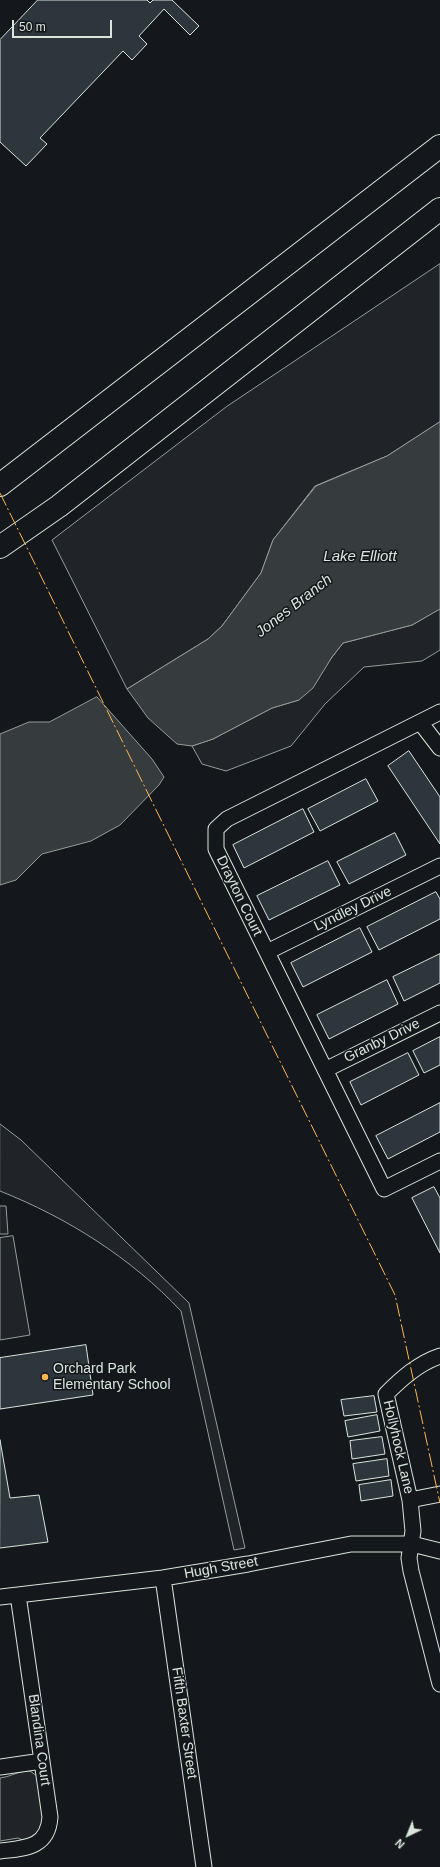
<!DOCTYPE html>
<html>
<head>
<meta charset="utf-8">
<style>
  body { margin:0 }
  #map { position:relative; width:440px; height:1867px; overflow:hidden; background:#14181c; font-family:Arial,sans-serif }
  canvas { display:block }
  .north { position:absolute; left:388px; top:1815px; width:40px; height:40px; -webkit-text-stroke:3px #14181c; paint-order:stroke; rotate:223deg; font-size:11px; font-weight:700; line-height:16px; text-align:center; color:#d8e6dc }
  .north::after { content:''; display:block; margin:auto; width:14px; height:18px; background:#d8e6dc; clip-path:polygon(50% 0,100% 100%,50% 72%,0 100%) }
  .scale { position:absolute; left:12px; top:20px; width:100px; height:18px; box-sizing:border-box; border:2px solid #d8e6dc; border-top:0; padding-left:5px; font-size:12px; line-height:14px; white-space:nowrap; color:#d8e6dc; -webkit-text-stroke:3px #14181c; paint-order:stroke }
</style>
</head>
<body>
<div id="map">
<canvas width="440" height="1867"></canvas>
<div class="north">N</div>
<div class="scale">50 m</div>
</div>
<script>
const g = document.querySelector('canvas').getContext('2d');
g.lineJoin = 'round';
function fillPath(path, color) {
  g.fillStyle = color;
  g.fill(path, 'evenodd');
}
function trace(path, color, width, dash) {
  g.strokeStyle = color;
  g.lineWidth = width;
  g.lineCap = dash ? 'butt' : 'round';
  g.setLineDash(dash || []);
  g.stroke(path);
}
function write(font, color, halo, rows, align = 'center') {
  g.font = font + ' Arial,sans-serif';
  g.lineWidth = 3;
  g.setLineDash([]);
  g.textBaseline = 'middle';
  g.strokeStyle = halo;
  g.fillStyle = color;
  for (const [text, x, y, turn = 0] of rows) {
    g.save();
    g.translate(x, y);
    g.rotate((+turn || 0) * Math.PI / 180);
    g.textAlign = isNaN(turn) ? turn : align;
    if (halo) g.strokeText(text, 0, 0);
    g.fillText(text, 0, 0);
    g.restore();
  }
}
const green = new Path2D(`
  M440,264V422L387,456L315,486L273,540L261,573L222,626L208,639L127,689L52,540L226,407Z
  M440,609V650L422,661L364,667L325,704L291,746L226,771L202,764L192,746L213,739L272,708L299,700L343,643L412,625Z
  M0,1124L21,1140L189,1303L245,1548L234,1550L181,1311C131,1258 68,1218 0,1191Z
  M0,1206H6L8,1234H0Z
  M13,1236L30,1335L0,1340V1238Z
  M26,1771H30L37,1776L44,1820L38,1833L25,1841L18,1838L0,1841V1778C10,1777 16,1772 26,1771Z`);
fillPath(green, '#202428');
trace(green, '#939e99', 1);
const water = new Path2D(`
  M440,422V609L412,625L343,643L332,657L313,688L299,700L272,708L213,739L192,746L177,744L148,718L127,689L208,639L222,626L261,573L273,540L316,486L387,456Z
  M97,697L152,759L164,777L159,785L120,825L91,841L42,854L16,880L0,885V734L29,722H49Z`);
fillPath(water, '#363b3e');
trace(water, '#939e99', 1);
const building = new Path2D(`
  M38,0H147L150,3L153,0H172L199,26L190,35L164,9L139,36L147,44L132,60L123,51L40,138L47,144L26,166L0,142V40Z
  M409,751L440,797V844L388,766Z
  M366,779L378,801L320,831L308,809Z
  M303,809L314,832L244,868L233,845Z
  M395,833L406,855L349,884L337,862Z
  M328,861L340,885L269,920L257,896Z
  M436,892L440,899V919L379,950L367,927Z
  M360,928L372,952L303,987L291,963Z
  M440,954V983L404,1001L393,977Z
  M387,980L398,1004L329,1039L317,1015Z
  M440,1037V1065L424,1073L413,1051Z
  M408,1053L419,1075L361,1105L350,1082Z
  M440,1103V1132L388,1159L376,1136Z
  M434,1187L440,1198V1253L412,1198Z
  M86,1345L93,1395L0,1409V1358Z
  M374,1396L377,1412L344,1416L341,1400Z
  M377,1415L380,1431L348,1437L345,1421Z
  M382,1437L385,1454L352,1459L350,1441Z
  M0,1440L10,1498L39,1495L48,1542L0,1548Z
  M387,1459L389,1476L356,1481L353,1464Z
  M391,1480L393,1496L361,1501L359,1485Z`);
fillPath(building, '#2c363c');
trace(building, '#d8e6dc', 1);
const minor = new Path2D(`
  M440,712L227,819L216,829V849L384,1189L440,1161
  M420,722L440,748
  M267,952L440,866
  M325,1070L440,1013
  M440,1356C419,1363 402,1378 386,1394L410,1500L413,1531L409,1558L411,1571L440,1684
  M410,1500L440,1494
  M163,1578L204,1867
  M0,1597L163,1578L248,1564L351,1544H412L440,1551
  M0,1767L42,1761
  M0,1851C25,1848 48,1848 50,1817L18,1595`);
const highway = new Path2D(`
  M0,485L440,146
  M0,547L59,506L440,209`);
trace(minor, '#d8e6dc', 17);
trace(highway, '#d8e6dc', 24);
trace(minor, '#14181c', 15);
trace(highway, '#14181c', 22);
trace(new Path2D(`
  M0,493L395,1295L440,1503`), '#ffb74d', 1, [14, 3, 2, 3]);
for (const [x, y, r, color] of [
  [45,1377,4,"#ffb74d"]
]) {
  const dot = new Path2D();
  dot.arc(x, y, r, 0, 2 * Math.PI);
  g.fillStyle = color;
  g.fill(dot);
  trace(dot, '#14181c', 1.5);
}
write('14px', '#d8e6dc', '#14181c', [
  ["Drayton Court",239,896,64],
  ["Lyndley Drive",353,909,-26],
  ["Granby Drive",382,1041,-26],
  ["Hollyhock Lane",398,1447,77],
  ["Hugh Street",221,1568,-10],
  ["Fifth Baxter Street",184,1723,82],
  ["Blandina Court",39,1740,82]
]);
write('14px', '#d8e6dc', '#14181c', [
  ["Orchard Park",53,1369],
  ["Elementary School",53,1385]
], 'left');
write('italic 15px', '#d8e6dc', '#14181c', [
  ["Lake Elliott",360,557],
  ["Jones Branch",294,606,-38]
]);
</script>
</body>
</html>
